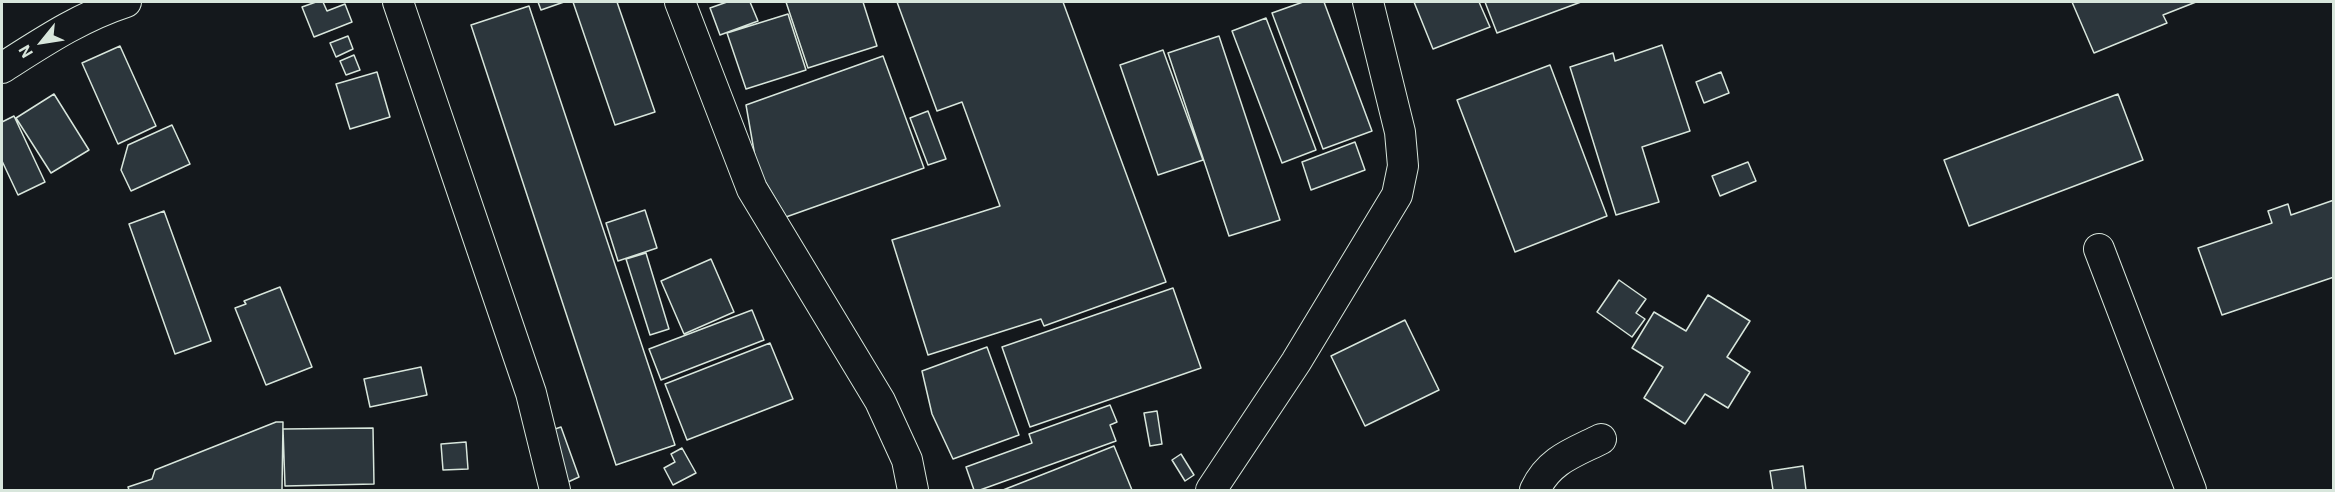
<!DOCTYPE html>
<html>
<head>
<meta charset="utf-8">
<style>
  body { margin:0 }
  #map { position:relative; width:2335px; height:492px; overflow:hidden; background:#14181c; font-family:Roboto,sans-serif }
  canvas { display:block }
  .frame { position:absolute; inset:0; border:3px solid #d8e6dc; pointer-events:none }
  .north { position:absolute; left:12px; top:12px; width:60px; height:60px; -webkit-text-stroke:4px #14181c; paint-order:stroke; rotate:240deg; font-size:16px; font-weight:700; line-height:24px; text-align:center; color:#d8e6dc }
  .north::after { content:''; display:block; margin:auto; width:21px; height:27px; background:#d8e6dc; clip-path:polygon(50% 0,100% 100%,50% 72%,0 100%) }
</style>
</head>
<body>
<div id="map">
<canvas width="2335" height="492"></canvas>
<div class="frame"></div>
<div class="north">N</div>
</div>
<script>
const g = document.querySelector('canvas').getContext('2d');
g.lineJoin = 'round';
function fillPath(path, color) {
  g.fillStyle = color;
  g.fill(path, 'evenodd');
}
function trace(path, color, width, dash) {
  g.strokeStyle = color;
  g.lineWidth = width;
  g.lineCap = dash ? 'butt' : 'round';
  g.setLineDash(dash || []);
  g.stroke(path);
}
const building = new Path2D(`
  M316,2H323L327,11L345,4L352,22L314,37L302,7Z
  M538,2H564L541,10Z
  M573,2H617L655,112L615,125Z
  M727,2H750L758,21L720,35L710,8Z
  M786,2H863L877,46L808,68Z
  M897,2H1063L1166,282L1044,326L1041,319L928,355L892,240L1000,206L962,102L937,111Z
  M1303,2H1324L1372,131L1323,149L1272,13Z
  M1414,2H1479L1490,27L1433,49Z
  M1485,2H1581L1497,33Z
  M2072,2H2196L2163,15L2167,23L2094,53Z
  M529,6L675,445L616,465L471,25Z
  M788,14L806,70L746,89L727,33Z
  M1266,18L1316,150L1282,163L1232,31Z
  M348,36L353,49L336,57L330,43Z
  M1219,36L1280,220L1229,236L1168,53Z
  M1662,45L1690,131L1642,147L1659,202L1616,215L1570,67L1613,53L1615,61Z
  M120,46L156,126L118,144L82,63Z
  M1163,50L1203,160L1158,175L1120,65Z
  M354,55L360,70L346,75L340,61Z
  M883,56L924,168L786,217L757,168L746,105Z
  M1550,65L1607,216L1515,252L1457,100Z
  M377,72L390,117L350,129L336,84Z
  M1721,72L1729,93L1704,103L1696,82Z
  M54,94L89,150L51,173L16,118Z
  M2118,94L2143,160L1969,226L1944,160Z
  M928,111L946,159L928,165L910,118Z
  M14,116L45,182L18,195L2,161V122Z
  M172,125L190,164L131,191L121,170L128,145Z
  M1355,142L1365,170L1311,190L1302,162Z
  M1748,162L1756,181L1720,196L1712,176Z
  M2334,200V277L2222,315L2198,248L2272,223L2268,211L2288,204L2291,215Z
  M645,210L657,248L618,261L606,223Z
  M164,211L211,341L175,354L129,224Z
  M646,253L669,329L650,335L626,259Z
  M711,259L734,312L684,334L661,281Z
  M1619,280L1646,299L1636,313L1645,319L1632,337L1597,312Z
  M280,287L312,367L266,385L235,308L246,304L244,301Z
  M1173,288L1201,368L1030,427L1002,347Z
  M1708,295L1750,321L1727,357L1750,372L1728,408L1705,394L1685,424L1644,398L1663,367L1632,348L1654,312L1686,331Z
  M752,310L764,340L661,380L649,349Z
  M1405,320L1439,390L1365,426L1331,356Z
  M770,343L793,399L687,440L665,384Z
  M987,347L1019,435L953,459L932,414L922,371Z
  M421,367L427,395L370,407L364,379Z
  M1110,405L1117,422L1110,425L1116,441L980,490H974L966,467L1032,443L1029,434Z
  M1157,411L1162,444L1150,446L1144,413Z
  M276,422H283L282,490H129L128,487L152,479L155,470Z
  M561,427L579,477L568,482L549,431Z
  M373,428L374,484L285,486L283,429Z
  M466,442L468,469L443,470L441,444Z
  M1114,446L1132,490H1003L1054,470Z
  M682,448L696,473L673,485L664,468L675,462L671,454Z
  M1181,454L1194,475L1185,481L1172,460Z
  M1803,466L1806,490H1773L1770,471Z`);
fillPath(building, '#2c363c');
trace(building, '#d8e6dc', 1.5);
const street = new Path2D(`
  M398,2L531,393L555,490
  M680,2L752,189L880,401L907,460L913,490
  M2,68C43,42 80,17 126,2
  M2099,249L2191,490
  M1211,490L1296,362L1397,195L1403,166L1400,132L1368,2
  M1535,490C1549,460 1573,453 1601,439`);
trace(street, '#d8e6dc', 32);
trace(street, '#14181c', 30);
</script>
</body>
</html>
